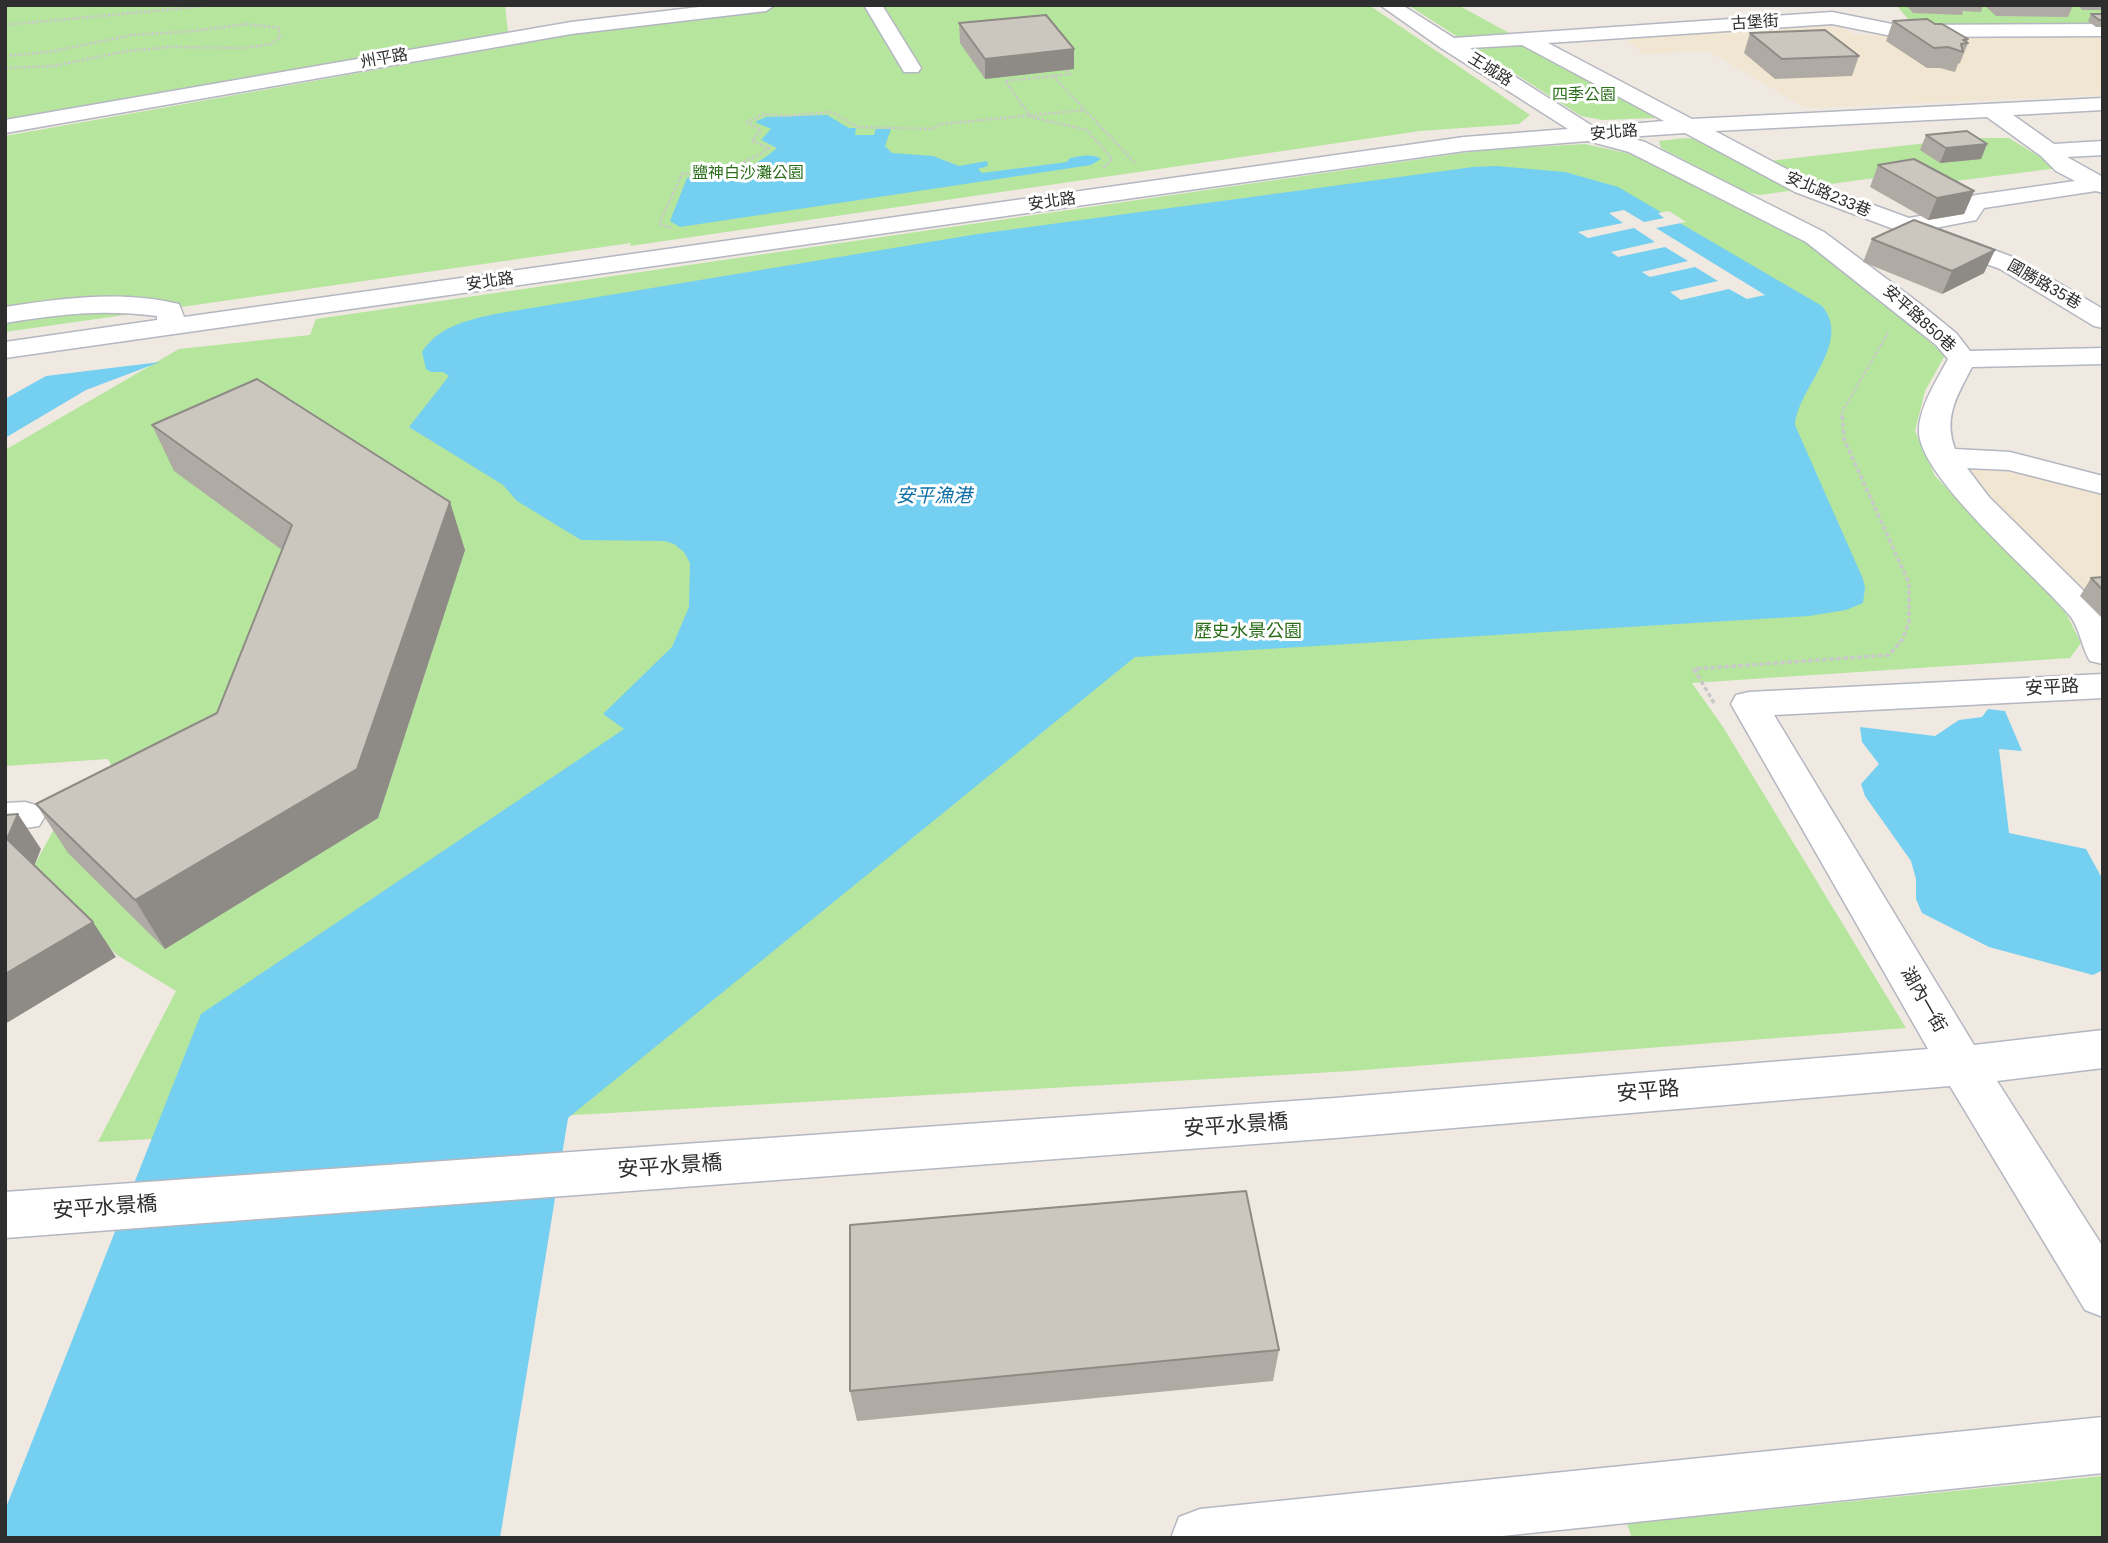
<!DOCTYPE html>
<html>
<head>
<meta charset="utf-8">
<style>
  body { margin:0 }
  #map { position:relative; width:2108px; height:1543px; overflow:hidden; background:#efe9e1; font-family:Helvetica,sans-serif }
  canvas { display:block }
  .frame { position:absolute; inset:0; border:7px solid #2e2e2e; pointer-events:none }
</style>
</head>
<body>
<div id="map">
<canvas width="2108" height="1543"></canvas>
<div class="frame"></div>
</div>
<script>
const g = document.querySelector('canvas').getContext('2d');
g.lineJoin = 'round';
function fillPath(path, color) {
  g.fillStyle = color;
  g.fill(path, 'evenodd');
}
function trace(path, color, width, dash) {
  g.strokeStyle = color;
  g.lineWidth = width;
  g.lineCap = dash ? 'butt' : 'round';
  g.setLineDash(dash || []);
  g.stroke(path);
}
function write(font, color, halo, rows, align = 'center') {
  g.font = font + ' Helvetica,"Noto Sans TC",sans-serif';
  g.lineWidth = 6;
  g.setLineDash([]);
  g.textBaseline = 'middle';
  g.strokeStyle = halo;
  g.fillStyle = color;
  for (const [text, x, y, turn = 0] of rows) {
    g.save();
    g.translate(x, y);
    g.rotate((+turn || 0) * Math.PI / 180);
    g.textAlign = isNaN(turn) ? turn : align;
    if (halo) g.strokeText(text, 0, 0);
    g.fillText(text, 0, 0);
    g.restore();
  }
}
fillPath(new Path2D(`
  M1817,22L1841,26L1854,35L2103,34V95L1806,108L1708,51L1643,54L1622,35Z
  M1960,465L1998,467L2103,494V595L2080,596Z`), '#f0e6d1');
fillPath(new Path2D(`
  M5,5H505L508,32L5,119Z
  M781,5H1369L1530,115L1519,124L1420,131L630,246L631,243L5,332V136L577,34Z
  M1408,5H1458L1655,113V118L1602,120L1581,116Z
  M1896,5H2103V27L1926,24L1908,19Z
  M1685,138L1699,139L1795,190L1760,195L1746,192L1661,148L1659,141Z
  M1971,138H2009L2058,168L1948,182L1897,175L1816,186L1769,161Z
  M1585,144L1644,157L1752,212L1830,257L1945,355L1925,391L1915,431L1935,476L2065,611L2081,643L2070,658L1692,683L1723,727L1906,1028L1351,1071L98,1142L176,991L117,955L33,868L55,827L123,789L108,759L5,766V450L179,349L310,335L316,319L1483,150Z
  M2103,1476V1538H1632L1627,1524Z`), '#b6e59e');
fillPath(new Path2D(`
  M827,115L849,128H856L855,135H874L876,129H891L885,146L892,153L933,156L959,166L987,161L988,166L978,169L982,173L1067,162L1070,158C1080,156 1093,153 1101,159L1091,165L680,227L670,221L687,178C727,166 740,180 777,148L761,140L771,129L755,122L766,117Z
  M1496,166L1565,172L1618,187L1822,306C1853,343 1798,387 1795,425L1863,579L1865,588L1863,603L1846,610L1809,616L1135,657L568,1118L500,1538H5V1510L201,1014L624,729L603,714L672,647L689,607L690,563L684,552L674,544L664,541L581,540L517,501L503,485L409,427L449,376L443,372H431L426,369L422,352C438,327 467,320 495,314L978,234L1473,167Z
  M160,362L86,390L5,438V399L46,376Z
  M1988,709L2005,711L2022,751L1999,749L2009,833L2086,849L2103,880V970L2093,975L1989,947L1922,913L1916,899V879L1911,861L1865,796L1861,784L1879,764L1862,742L1860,727L1935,736L1959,720L1982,717Z`), '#75cff0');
fillPath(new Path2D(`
  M1624,210L1644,222L1664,218L1658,213L1669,211L1686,222L1656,228L1765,295L1747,299L1729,289L1681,300L1670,292L1718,281L1695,267L1650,277L1642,272L1688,261L1665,247L1618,257L1611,252L1655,242L1634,228L1588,238L1578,232L1623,223L1609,213Z`), '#efe9e1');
const minor = new Path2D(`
  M716,5H775L766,11L571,34L5,133V120L571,22Z
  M864,5H882L921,68L918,72H904Z
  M1380,5H1402L1454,38L1832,12L1897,25L2103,24V36L1897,37L1832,24L1548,43L1692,119L2103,98V110L2013,115L2054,144L2103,141V155L2067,157L2103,177V193L2096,191L1984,208L1976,220L1935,228L2018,259L2103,309V328L2094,326L2000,269L1795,192L1685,133L1627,137L1645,142L1824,232L1919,303L1956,333L1970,351L2103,348V364L1972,367C1957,396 1943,417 1955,449L2010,452L2103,476V494L2009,470L1967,468L1989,497L2100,607L2103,611V664L2090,661C2082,648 2080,630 2071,617C2041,579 1914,475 1919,428C1921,404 1937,380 1948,359L1936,345L1806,242L1629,152L1588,141L1464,151L5,358V342L157,320V316C102,309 59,314 5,323V307C63,298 121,290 179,304L184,317L1464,137L1568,129L1441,48ZM1522,45L1664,121L1594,127L1470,48ZM1987,117L2041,156L2056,171L2075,181L1976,195L1968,197L1960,209L1909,218L1811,182L1715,131Z
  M2103,674V698L1774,715L1974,1045L2103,1030V1068L1997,1081L2103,1247V1317L2085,1310L1950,1086L1335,1138L5,1238V1192L1335,1098L1928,1049L1731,704L1736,695L1749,692Z
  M25,802L39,806L45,816L39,826L5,831V803Z
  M2103,1417V1473L1483,1538H1171L1179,1517L1200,1509Z`);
trace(minor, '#b4b7c1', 3);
trace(new Path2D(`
  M5,25L217,5
  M5,56L49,52L132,35L194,31L247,24L279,28L280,38L271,44L244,48L170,47L127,51L53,66L5,68
  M1066,70L1070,74L1053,76L1136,164
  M1053,76L1005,81L1031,117L1087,130L1112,159L1102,169
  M671,228L659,224L682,174C714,170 743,167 769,148L752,141L761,130L747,122L765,114L785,116L832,112L858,127L932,129L942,124L1085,110
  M1842,417V412L1889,331`), '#c9c9c9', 2.5, [2.5, 2]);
trace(new Path2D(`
  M1714,703L1694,669L1889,655L1902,640L1909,622V583L1844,439L1842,415`), '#c9c9c9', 3.5, [4.5, 2.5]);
fillPath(minor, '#fff');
fillPath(new Path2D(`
  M1906,5H1983L1981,12L1963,11L1962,15L1913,13Z
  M1984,5H2073L2068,17L1996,16Z
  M2076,5H2103V7L2101,10H2083Z
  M2091,14H2103V27H2096L2088,21Z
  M1893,21L1935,24L1968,39L1967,43H1968L1960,63L1958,64L1955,72L1940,68H1927L1886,41Z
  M959,23L1074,49V69L985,79L960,43Z
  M1750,33L1859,56L1852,76L1775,79L1744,53Z
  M1926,135L1987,144L1981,159L1940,163L1920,150Z
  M1878,165L1974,191L1964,214L1928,220L1870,187Z
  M1872,239L1984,273L1942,294L1863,262Z
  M152,425L465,550L378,818L165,949L68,853L36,804L217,713L282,550L174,471Z
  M2103,577V619L2080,596L2091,578Z
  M1279,1350L1273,1381L857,1421L850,1391Z`), '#afaba4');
fillPath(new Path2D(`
  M1074,49V69L985,79V59Z
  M1987,144L1981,159L1940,163L1946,148Z
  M1974,191L1964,214L1928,220L1937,198Z
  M1995,250L1984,273L1942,294L1952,271Z
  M450,502L465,550L378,818L165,949L135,900Z
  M18,814L41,849L31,874L7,839Z
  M93,922L116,957L5,1024V974Z`), '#8e8b86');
const building = new Path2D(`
  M2091,14H2103V20H2099Z
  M1046,15L1074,49L985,59L959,23Z
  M1927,19L1935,24H1942L1968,39L1963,40L1968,43L1961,44L1963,52L1948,47L1934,48L1893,21Z
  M1825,30L1859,56L1782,59L1750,33Z
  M1967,131L1987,144L1946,148L1926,135Z
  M1914,159L1974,191L1937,198L1878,165Z
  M1914,220L1995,250L1952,271L1872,239Z
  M257,379L450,502L357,769L135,900L36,804L217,713L292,525L152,425Z
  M2103,577V590L2091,578Z
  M18,814L7,839L93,922L5,974V815Z
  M1246,1191L1279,1350L850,1391V1225Z`);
fillPath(building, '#cbc7bf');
trace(building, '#8e8b86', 2);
write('16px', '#2e2e2e', '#fff', [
  ["古堡街",1755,23,-4],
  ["州平路",384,59,-10],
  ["王城路",1490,70,32],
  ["安北路",1614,133,-5],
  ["安北路233巷",1828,195,23],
  ["安北路",1052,202,-8],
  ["安北路",490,282,-8],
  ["國勝路35巷",2044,285,30],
  ["安平路850巷",1919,319,42]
]);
write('16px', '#2c6e1b', '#fff', [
  ["四季公園",1584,96],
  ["鹽神白沙灘公園",748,174]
]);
write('18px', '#2c6e1b', '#fff', [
  ["歷史水景公園",1248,632]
]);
write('18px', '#2e2e2e', '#fff', [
  ["安平路",2052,688,-3],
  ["湖內一街",1923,1000,60]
]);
write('italic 19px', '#0d6fa3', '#fff', [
  ["安平漁港",934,497]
]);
write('21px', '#2e2e2e', '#fff', [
  ["安平路",1648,1092,-5],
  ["安平水景橋",1236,1126,-4],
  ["安平水景橋",670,1167,-4],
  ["安平水景橋",105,1208,-4]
]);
</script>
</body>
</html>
